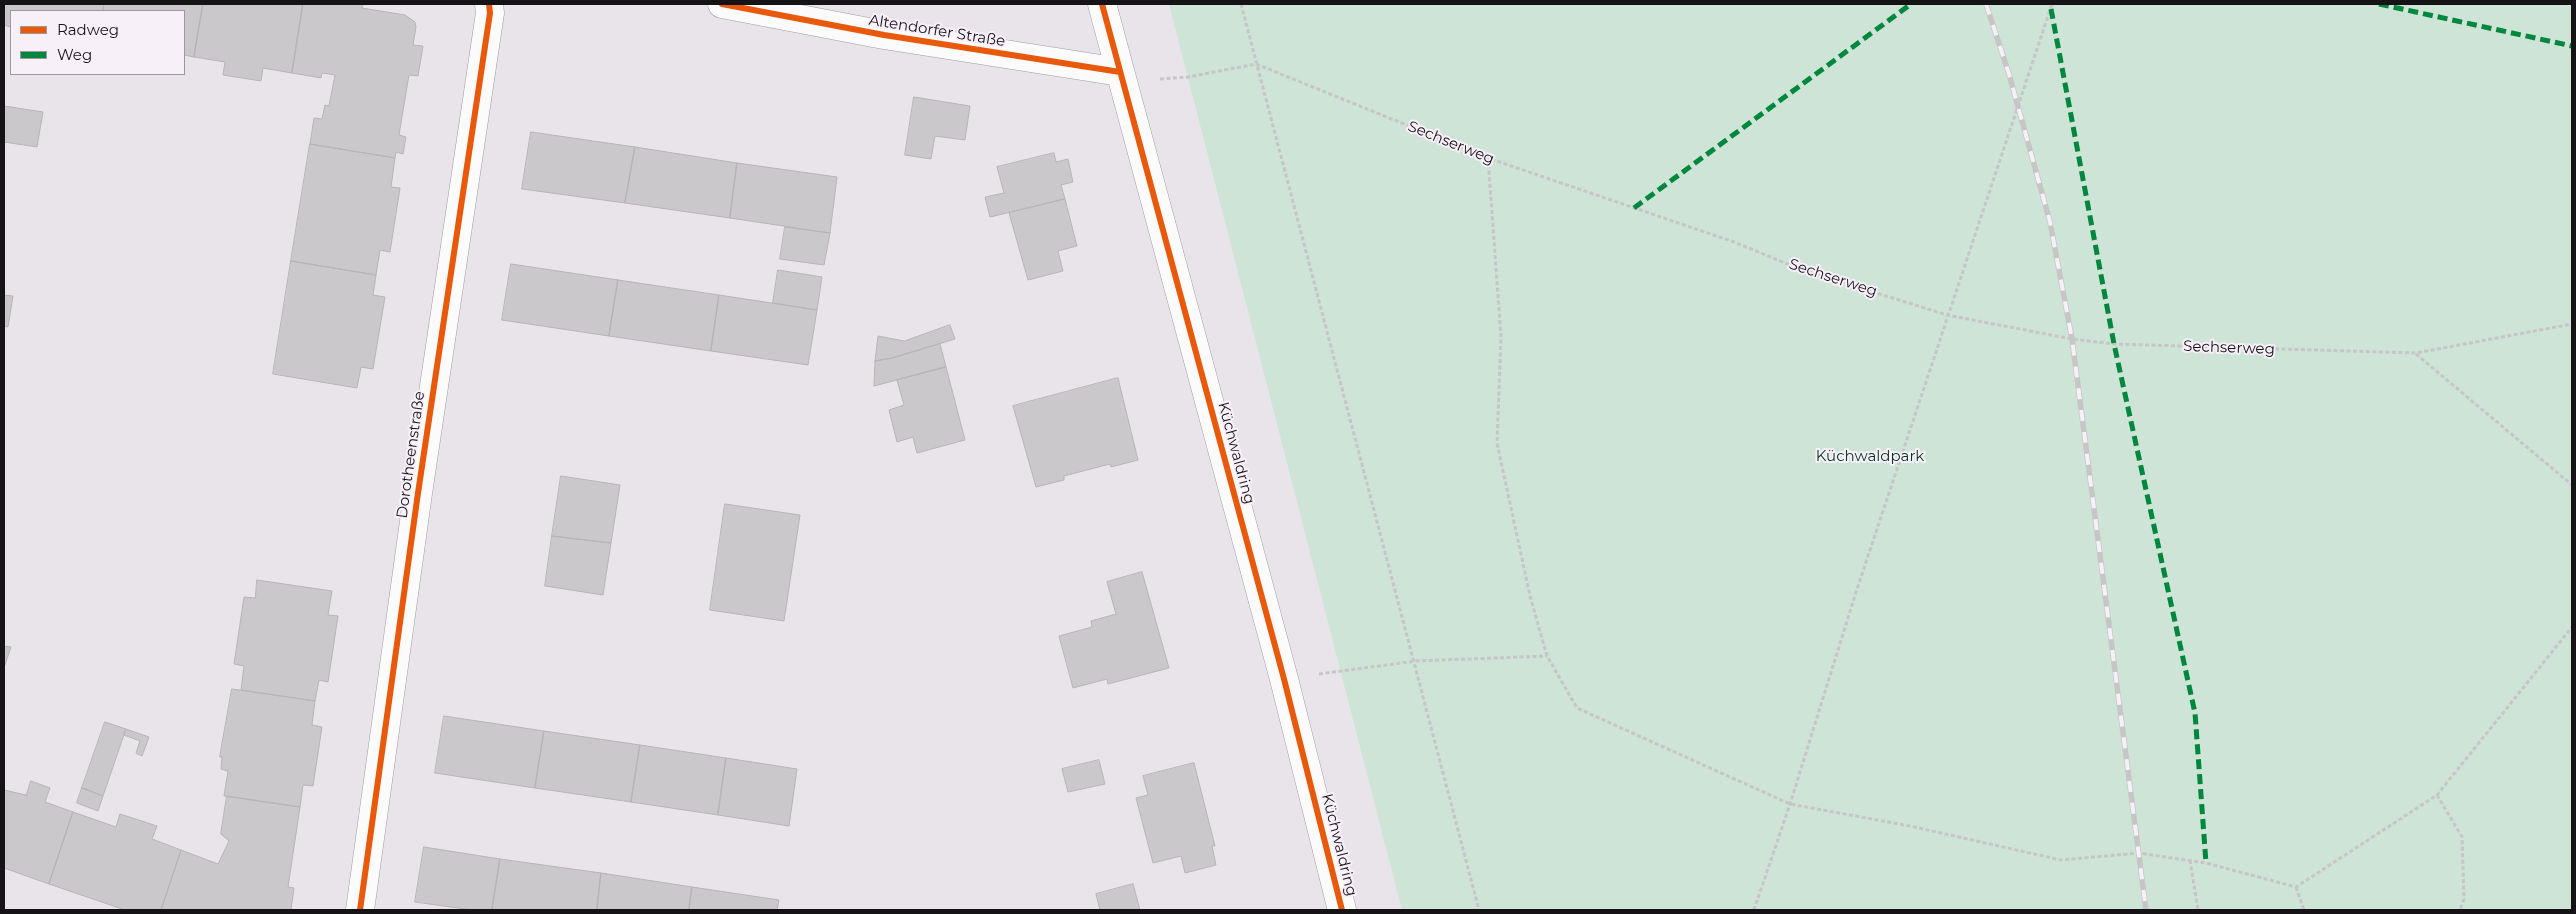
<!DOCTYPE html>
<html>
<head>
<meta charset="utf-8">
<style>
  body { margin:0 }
  #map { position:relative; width:2576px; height:914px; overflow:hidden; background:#e9e4e9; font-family:Montserrat,sans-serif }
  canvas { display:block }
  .frame { position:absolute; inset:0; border:5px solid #161316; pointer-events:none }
  .legend { position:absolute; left:10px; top:10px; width:175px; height:65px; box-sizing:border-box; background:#f8f0f9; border:1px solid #9e989e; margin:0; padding:6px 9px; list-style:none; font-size:15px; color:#161316 }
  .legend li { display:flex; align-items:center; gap:10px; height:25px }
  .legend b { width:25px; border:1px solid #9e989e }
</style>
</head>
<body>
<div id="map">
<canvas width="2576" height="914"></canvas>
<div class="frame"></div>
<ul class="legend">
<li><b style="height:6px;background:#e8590c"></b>Radweg</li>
<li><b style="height:6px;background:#00873e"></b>Weg</li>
</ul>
</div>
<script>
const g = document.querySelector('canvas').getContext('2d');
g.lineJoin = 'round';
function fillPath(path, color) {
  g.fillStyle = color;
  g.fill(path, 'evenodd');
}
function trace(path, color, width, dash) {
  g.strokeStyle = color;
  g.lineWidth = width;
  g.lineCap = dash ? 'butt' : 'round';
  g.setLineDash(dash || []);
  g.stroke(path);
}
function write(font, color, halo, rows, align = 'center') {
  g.font = font + ' Montserrat,sans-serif';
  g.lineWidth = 4;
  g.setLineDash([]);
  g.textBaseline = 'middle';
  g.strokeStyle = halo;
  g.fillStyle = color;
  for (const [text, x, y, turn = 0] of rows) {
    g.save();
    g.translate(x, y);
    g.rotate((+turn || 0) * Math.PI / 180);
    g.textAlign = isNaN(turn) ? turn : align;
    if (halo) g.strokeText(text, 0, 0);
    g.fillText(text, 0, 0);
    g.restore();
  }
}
fillPath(new Path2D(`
  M1169,4H2572V910H1402Z`), '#cde4d6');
const building = new Path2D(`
  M4,4H104L103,11H11V27L4,25Z
  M104,4H203L194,57L184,55V11H103Z
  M203,4H303L292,73L263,68L261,81L223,75L225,62L194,57Z
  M303,4H363L362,8L405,15L415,22L416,27L413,45L423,46L418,76L409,75L399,135L406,137L403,154L396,152L395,158L310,144L314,118L322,119L325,105L329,106L335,75L322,73L321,78L292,73Z
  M914,97L970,106L965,140L935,136L931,159L905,155Z
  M4,106L43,112L37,147L4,142Z
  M531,132L635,147L625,203L522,189Z
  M310,144L395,158L391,187L400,188L390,252L380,250L376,275L291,261Z
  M635,147L737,163L730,218L625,203Z
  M1054,153L1056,162L1068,159L1073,182L1061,185L1065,199L990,217L985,197L1004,193L997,167Z
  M737,163L837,177L830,233L730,218Z
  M1065,199L1077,246L1058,251L1063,271L1028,280L1009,213Z
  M785,227L830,233L824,265L780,259Z
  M291,261L376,275L373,295L385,297L373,369L361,367L357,388L273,374Z
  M511,264L618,280L609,336L502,320Z
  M778,270L822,277L817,310L773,303Z
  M618,280L719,295L711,351L609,336Z
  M4,295L13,296L8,327L4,326Z
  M719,295L817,310L808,365L711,351Z
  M950,325L955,339L892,358L875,361L878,336L904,341Z
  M940,344L946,367L874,386L875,361L892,358Z
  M946,367L965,440L917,453L913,437L897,442L889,410L904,405L897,380Z
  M1118,378L1138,460L1111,467L1110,464L1064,476V480L1036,487L1013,406Z
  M561,476L620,485L611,543L552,536Z
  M725,504L800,515L784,621L710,610Z
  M552,536L611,543L603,595L545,586Z
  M1142,572L1169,668L1108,684L1107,679L1073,688L1059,636L1092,627L1091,621L1116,614L1107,582Z
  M257,580L332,591L328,615L338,616L328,682L319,680L315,701L241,690L244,666L234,664L244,597L255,598Z
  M4,646L11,647L4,668Z
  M232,689L315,701L312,725L322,727L313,786L303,785L300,807L224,796L228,771L221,769L222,757H220Z
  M444,716L544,731L535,788L435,773Z
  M105,722L126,729L103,796L82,788Z
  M126,729L149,737L142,756L136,753L140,741L124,735Z
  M544,731L640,745L631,802L535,788Z
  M640,745L726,758L718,815L631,802Z
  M726,758L797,769L789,826L718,815Z
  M1099,760L1105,784L1068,792L1062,769Z
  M1194,763L1215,846H1212L1216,865L1185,873L1181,856L1153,863L1136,798L1148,795L1143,776Z
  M31,781L50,788L45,802L73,812L49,884L4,868V790L26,795Z
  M82,788L103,796L98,811L77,803Z
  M227,796L300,807L288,887L294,888L291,910H161L181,850L218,864L229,841L221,834Z
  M73,812L116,827L120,814L157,826L152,839L181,850L161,910H125L49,884Z
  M424,847L500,859L492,910H472L415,902Z
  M500,859L601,873L597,910H492Z
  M601,873L692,887L689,910H597Z
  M1133,884L1140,910H1100L1096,894Z
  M692,887L779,900L777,910H689Z`);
fillPath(building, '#cbc8cc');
trace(building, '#b7b4b8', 1);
const street = new Path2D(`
  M722,4L884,35L1120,72
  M1102,4L1284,679L1342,910
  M360,910L418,493L490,13L489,4`);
trace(street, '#9f9b9f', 29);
trace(new Path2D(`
  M1241,4L1479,910
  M1160,79L1188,77L1256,64L1488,158L1734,242L1800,269L1947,315L2072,339L2114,344L2416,353L2572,324
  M1488,158L1501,337L1497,443L1530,596L1547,656L1577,708L1790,804L1910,826L2061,860L2139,853L2206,863L2296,887L2437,795L2572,627
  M2416,354L2572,485
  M1319,674L1416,661L1547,656
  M2437,795L2462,837L2464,899L2460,910
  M2190,860L2198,910
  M2296,887L2304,910
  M1754,910L1790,804L1857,589L2052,4`), '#c7c5c7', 3, [4, 2.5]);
trace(street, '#fcfbfc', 28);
const rail = new Path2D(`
  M1986,4L2009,74L2050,222L2072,339L2146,910`);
trace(rail, '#c7c6c7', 5.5);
trace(rail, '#f8f0f9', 4, [11]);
trace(new Path2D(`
  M2379,4L2572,46
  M2051,9L2114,344L2195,713L2206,863
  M1634,208L1911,4`), '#00873e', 5, [10, 5]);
trace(new Path2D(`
  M722,4L884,35L1120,72
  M1102,4L1284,679L1342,910
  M360,910L418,493L490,13L489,4`), '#e8590c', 6);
write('15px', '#161316', '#f8f0f9', [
  ["Altendorfer Straße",937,31,9],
  ["Sechserweg",1451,143,22],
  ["Sechserweg",1833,278,18],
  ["Sechserweg",2229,348,2],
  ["Küchwaldring",1236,453,75],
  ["Dorotheenstraße",411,455,-82],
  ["Küchwaldring",1339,845,76]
]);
write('15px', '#06341e', '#f8f0f9', [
  ["Küchwaldpark",1870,457]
]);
</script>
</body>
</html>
